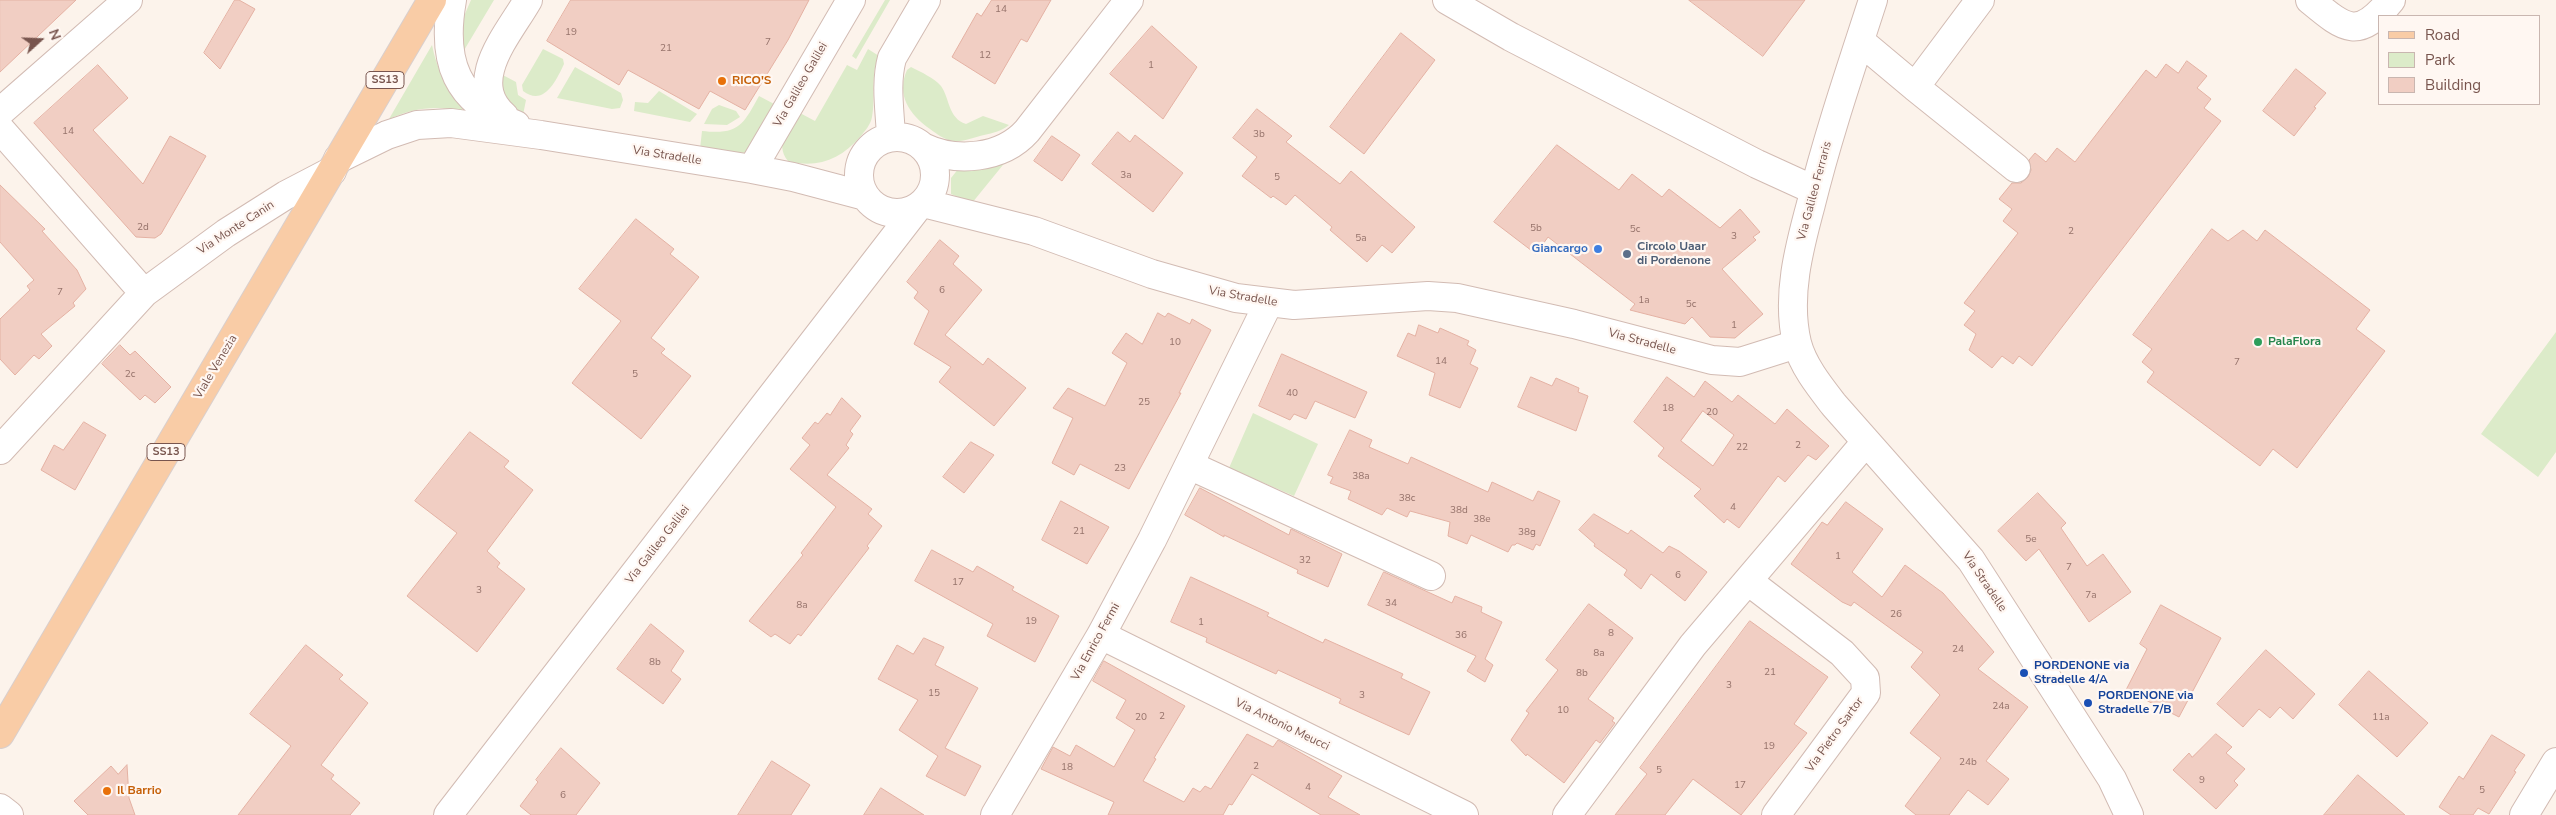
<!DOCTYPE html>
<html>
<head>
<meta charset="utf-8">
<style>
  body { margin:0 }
  #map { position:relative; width:2556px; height:815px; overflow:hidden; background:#fcf3eb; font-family:"Nunito Sans",sans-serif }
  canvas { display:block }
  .legend { position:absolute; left:2378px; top:15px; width:162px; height:90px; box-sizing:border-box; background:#fff7f2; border:1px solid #c9b6b0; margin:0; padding:6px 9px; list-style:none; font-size:15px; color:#78554e }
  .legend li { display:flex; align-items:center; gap:10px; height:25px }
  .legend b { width:25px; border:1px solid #c9b6b0 }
  .north { position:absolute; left:15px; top:15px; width:50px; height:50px; -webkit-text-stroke:4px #fff7f2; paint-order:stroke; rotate:70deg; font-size:14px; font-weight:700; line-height:20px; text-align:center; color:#78554e }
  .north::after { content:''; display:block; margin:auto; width:18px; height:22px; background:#78554e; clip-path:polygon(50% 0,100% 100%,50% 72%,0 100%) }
</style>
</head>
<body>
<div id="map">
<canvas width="2556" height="815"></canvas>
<ul class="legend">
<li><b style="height:6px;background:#f9cca6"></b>Road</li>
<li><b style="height:14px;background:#dcebc9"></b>Park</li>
<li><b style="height:14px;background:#f1cec3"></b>Building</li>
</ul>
<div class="north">N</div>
</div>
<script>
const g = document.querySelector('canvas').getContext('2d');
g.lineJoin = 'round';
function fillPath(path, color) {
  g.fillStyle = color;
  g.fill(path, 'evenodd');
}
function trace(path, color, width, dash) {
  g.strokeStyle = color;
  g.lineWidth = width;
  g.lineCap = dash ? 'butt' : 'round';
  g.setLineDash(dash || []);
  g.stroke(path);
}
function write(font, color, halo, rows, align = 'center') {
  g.font = font + ' "Nunito Sans",sans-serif';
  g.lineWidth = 4.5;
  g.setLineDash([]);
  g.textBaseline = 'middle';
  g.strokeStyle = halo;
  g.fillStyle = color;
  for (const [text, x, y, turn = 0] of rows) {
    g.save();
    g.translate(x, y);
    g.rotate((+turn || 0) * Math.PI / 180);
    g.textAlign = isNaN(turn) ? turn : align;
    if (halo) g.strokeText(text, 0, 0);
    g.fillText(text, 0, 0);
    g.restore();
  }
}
fillPath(new Path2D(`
  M471,0H494L463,52L461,23Z
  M885,0H890L856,59L852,56Z
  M432,45C437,70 446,88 464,106L462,111C435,105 414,108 389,119Z
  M543,49L563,59L564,64C556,81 544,107 523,91L522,85Z
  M868,49L879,56C870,73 876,98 872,117C871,124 865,131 860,137C841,159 817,169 788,161C774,143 789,128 798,112L815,121L847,65L857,70Z
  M575,67L621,93L623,100L620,108L612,109L557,98Z
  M911,67C921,72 934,78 941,86C950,99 948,118 966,124L983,116L1009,125C1002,131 993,133 984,135C975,137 963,142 954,141C944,140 937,134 930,129C909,114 896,95 907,70Z
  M499,73L516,82L518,95L526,100L522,120L504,105Z
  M659,91L697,114L690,122L634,111L635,102L648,103Z
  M759,96L776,105L746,152L740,154L700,149L702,131C739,135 743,125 759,96Z
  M719,105L736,111L740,117L727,125L704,124L712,109Z
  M1007,160L972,203L951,194V178L959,168Z
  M2556,332V452L2538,477L2481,434Z
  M1253,413L1318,444L1294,496L1229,468Z`), '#dcebc9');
const building = new Path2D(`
  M0,0H76L0,72Z
  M235,0H239L255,9L220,69L204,53Z
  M571,0H809L788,40L745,110L710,91L699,109L628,70L619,85L547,41Z
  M992,0H1051L1027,42L1021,39L995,84L952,57L977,13L981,16Z
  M1689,0H1805L1763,56Z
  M1152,26L1197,67L1163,119L1110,74Z
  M1401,33L1435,60L1364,154L1330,127Z
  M2187,61L2207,76L2197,88L2211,99L2204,108L2221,121L2032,366L2019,356L2013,364L2002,356L1992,368L1969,350L1976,334L1964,325L1975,311L1964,303L2018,233L2003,221L2012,209L1999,199L2012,183H2021L2028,177L2031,170L2029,160L2035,153L2046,162L2057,148L2075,162L2146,70L2156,78L2166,64L2178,73Z
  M98,65L128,98L93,130L143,184L170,136L206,156L161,234L155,238L136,237L34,123Z
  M2296,69L2326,93L2314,107L2316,108L2294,136L2263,111Z
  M1257,109L1292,136L1286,142L1340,184L1351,171L1415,227L1392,253L1382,245L1367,262L1330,230L1332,227L1295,195L1286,205L1273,196L1271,198L1242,176L1257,157L1233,138Z
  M1118,132L1130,142L1135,135L1183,173L1153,212L1092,164Z
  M1052,136L1080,155L1062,181L1034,161Z
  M1557,145L1619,190L1632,174L1662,197L1669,189L1720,228L1740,209L1760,232L1753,237L1756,240L1722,269L1763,314L1735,338L1710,337L1692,317L1685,324L1630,310L1635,304L1548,237L1536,254L1494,222Z
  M0,185L45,229L42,231L77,270L86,289L73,303L75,306L41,334L52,346L39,359L34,355L15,375L0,359V319L30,290L27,286L34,280L0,242Z
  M636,219L674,249L670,254L699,277L651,338L665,349L661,353L691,376L641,439L572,383L621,321L579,289Z
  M2212,229L2228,241L2243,230L2257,241L2265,230L2370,310L2356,329L2385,351L2297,468L2273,449L2260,466L2147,382L2154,372L2142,362L2152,349L2133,335Z
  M940,240L959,256L953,264L982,290L945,335L983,365L988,358L1026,388L994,426L939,382L951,367L914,344L929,311L914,298L918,292L907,282Z
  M1158,313L1165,317L1168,313L1190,324L1192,319L1211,330L1179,393H1181L1129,489L1080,464L1074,475L1052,463L1073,418L1053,408L1068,388L1105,406L1127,363L1112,353L1126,333L1142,344Z
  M1419,325L1438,333L1440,328L1469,341L1467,345L1476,350L1470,364L1478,368L1460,408L1429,395L1435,373L1397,356L1408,333L1415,336Z
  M120,345L130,355L135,351L171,387L155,403L145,395L140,400L102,364Z
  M1282,354L1367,392L1355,418L1315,401L1306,419L1294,414L1290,420L1259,406Z
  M1531,377L1552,386L1556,378L1579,388L1578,392L1588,396L1576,431L1518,407Z
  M1667,377L1694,397L1705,381L1732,402L1738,395L1775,424L1787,409L1829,446L1816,460L1808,455L1785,482L1778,476L1739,528L1727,519L1724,523L1694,496L1701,489L1658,456L1664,448L1634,422ZM1703,411L1734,435L1713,466L1681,441Z
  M842,398L861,416L850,431L853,434L846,445L849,448L827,475L872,509L868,514L882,526L867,546L869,548L801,636L798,634L790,644L775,634L771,637L749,621L803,555L801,553L836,507L790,469L810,445L802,438L815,422L818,424L827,413L830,415Z
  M84,422L106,435L75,490L41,470L54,445L63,450Z
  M1350,430L1372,440L1369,447L1408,464L1411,457L1488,492L1492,482L1533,501L1538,491L1560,501L1540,546L1536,544L1533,550L1517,543L1515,545H1512L1508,552L1471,535L1467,544L1448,536L1450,522L1410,511L1407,517L1387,508L1382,515L1348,499L1351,491L1330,483L1333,477L1328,475Z
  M470,432L509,461L504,467L533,490L487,551L500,563L497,567L525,589L477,652L407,596L457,533L415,501Z
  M971,442L994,455L964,493L943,477Z
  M1200,488L1289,535L1291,529L1342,554L1328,587L1297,573L1298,570L1224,535V537L1185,515Z
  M2038,493L2066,523L2061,528L2087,566L2103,554L2131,592L2089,622L2039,549L2026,561L1998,531Z
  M1061,501L1109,527L1087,564L1042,540Z
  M1846,502L1883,529L1852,572L1882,597L1905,565L1943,593L1994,652L1978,669L2028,707L1986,761L2009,779L1988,805L1968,790L1949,815H1916L1905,806L1941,758L1910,733L1940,695L1911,667L1923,652L1854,602L1851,606L1842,602L1791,564L1822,522L1827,525Z
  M1594,514L1628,534L1631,530L1663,553L1669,546L1679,551L1707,572L1685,601L1651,574L1641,589L1624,575L1627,570L1594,546L1595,544L1579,530Z
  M932,550L973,572L977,566L1014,587L1012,590L1059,616L1035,662L987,636L993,624L915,581Z
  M1384,572L1452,603L1455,596L1482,607L1481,612L1502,622L1485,659L1493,665L1485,682L1467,671L1476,656L1368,605Z
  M1191,577L1269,613L1267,616L1323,643L1325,639L1403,674L1401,678L1430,692L1409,735L1339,703L1341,699L1278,670L1276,674L1206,642L1207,638L1171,622Z
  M1589,604L1633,638L1588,699L1614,718L1612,721L1615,723L1600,743L1596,740L1564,783L1527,754L1526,756L1511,740L1529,713L1526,711L1558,670L1546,660Z
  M2161,605L2221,638L2179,717L2126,690L2147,649L2140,644Z
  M1750,621L1828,677L1794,724L1807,733L1741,815L1693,779L1665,815H1615L1647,774L1640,768Z
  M651,624L684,651L671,671L681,679L663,704L617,669Z
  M924,638L944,647L935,665L978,688L945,748L981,766L965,796L926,776L938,756L899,730L918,700L878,679L897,645L913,654Z
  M306,645L343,675L339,679L368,703L321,765L334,775L331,779L360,803L350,815H238L291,746L250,714Z
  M2266,650L2315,694L2293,719L2280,707L2270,718L2259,709L2243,727L2217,704Z
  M1104,661L1185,706L1154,758L1156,759L1143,781L1184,802L1193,788L1200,792L1205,786L1211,789L1247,734L1273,747L1278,740L1342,776L1328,797L1360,815H1321L1252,774L1232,805L1229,804L1223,815H1108L1114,802L1041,769L1053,747L1070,756L1076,745L1114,767L1135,730L1116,718L1126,700L1093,681Z
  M2369,671L2428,723L2397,757L2339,705Z
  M2216,734L2232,747L2226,753L2245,769L2234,781L2238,785L2216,809L2173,770L2189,753L2192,757Z
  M2492,735L2525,755L2514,771L2516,772L2489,814L2478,808L2473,815H2451L2439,807L2459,776L2463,779Z
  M561,748L600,783L576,815H531L520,806L538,782L536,780Z
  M772,761L810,785L791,815H738Z
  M127,765L129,798L135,815H88L74,801L111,766L118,774Z
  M2358,775L2405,815H2324Z
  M881,788L924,815H864Z`);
fillPath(building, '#f1cec3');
trace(building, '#e4b1a3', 1);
const minor = new Path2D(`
  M452,0C441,62 456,101 516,125
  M1447,0L1511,37L1757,164L1814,190
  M1873,0C1851,68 1828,135 1811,204C1799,248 1786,297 1797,343C1803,366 1820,387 1834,405L1971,560L2112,779L2129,815
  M1980,0L1915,87L2016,168
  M2310,0C2345,29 2358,41 2391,0
  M1860,41L1915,87
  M0,112L128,0
  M504,116C465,81 508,35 528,0
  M0,129L144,293
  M859 175a38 38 0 1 1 76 0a38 38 0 1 1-76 0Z
  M891,137C890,111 885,84 892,58L926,0
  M923,147C956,163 1002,159 1027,131L1129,0
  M338,159L387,135L417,125L451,123L541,135L752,169L793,177L865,196
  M752,169L851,0
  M923,203L1034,231L1152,274L1236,298L1294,305L1428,296L1457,298L1574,324L1712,360L1740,362L1797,344
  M0,450L144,293L226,233L286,195L332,171
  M1189,465L1431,576
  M1748,581L1842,653L1865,678L1866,693L1776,815
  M1101,635L1464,815
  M0,808L9,815
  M448,815L917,208
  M995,815L1101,635L1152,540L1268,304
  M1567,815L1693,645L1865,443
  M2524,815L2556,762`);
const major = new Path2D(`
  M0,734L432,0`);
trace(minor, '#d2bbb3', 30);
trace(major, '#d9cfcd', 30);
trace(minor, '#fff', 28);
trace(major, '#f9cca6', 28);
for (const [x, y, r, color] of [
  [722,81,5,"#e8710a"],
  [1598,249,5,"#3f7fe0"],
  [1627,254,5,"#5c6f8a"],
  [2258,342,5,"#2e9e5b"],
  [2024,673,5,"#1a4fb4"],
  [2088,703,5,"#1a4fb4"],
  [107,791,5,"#e8710a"]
]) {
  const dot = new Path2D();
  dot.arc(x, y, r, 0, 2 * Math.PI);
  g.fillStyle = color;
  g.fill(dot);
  trace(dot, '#fff7f2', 2);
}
write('10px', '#96736b', null, [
  ["14",1001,10],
  ["19",571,33],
  ["7",768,43],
  ["21",666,49],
  ["12",985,56],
  ["1",1151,66],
  ["14",68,132],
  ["3b",1259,135],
  ["3a",1126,176],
  ["5",1277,178],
  ["2d",143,228],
  ["5b",1536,229],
  ["5c",1635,230],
  ["2",2071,232],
  ["3",1734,237],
  ["5a",1361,239],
  ["6",942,291],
  ["7",60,293],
  ["1a",1644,301],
  ["5c",1691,305],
  ["1",1734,326],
  ["10",1175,343],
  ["14",1441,362],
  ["7",2237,363],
  ["2c",130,375],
  ["5",635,375],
  ["40",1292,394],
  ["25",1144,403],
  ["18",1668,409],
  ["20",1712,413],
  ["2",1798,446],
  ["22",1742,448],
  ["23",1120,469],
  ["38a",1361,477],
  ["38c",1407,499],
  ["4",1733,508],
  ["38d",1459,511],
  ["38e",1482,520],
  ["21",1079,532],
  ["38g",1527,533],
  ["5e",2031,540],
  ["1",1838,557],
  ["32",1305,561],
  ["7",2069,568],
  ["6",1678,576],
  ["17",958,583],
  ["3",479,591],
  ["7a",2091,596],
  ["34",1391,604],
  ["8a",802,606],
  ["26",1896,615],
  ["19",1031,622],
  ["1",1201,623],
  ["8",1611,634],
  ["36",1461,636],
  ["24",1958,650],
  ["8a",1599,654],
  ["8b",655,663],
  ["21",1770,673],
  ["8b",1582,674],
  ["3",1729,686],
  ["15",934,694],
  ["3",1362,696],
  ["24a",2001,707],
  ["10",1563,711],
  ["2",1162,717],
  ["20",1141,718],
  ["11a",2381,718],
  ["19",1769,747],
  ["24b",1968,763],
  ["2",1256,767],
  ["18",1067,768],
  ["5",1659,771],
  ["9",2202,781],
  ["17",1740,786],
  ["4",1308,788],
  ["5",2482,791],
  ["6",563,796]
]);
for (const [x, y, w] of [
  [385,80,38],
  [166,452,38]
]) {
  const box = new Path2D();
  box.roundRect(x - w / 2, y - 8.5, w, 17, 4);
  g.fillStyle = '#fff7f2';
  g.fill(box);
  trace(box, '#78554e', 1);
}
write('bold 11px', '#78554e', null, [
  ["SS13",385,80],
  ["SS13",166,452]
]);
write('bold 12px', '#c56008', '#fff7f2', [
  ["RICO'S",732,81],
  ["Il Barrio",117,791]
], 'left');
write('12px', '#78554e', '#fff7f2', [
  ["Via Galileo Galilei",801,85,-60],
  ["Via Stradelle",667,156,9],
  ["Via Galileo Ferraris",1815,191,-75],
  ["Via Monte Canin",236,228,-33],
  ["Via Stradelle",1243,297,10],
  ["Via Stradelle",1642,342,15],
  ["Viale Venezia",216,367,-59],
  ["Via Galileo Galilei",658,545,-52],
  ["Via Stradelle",1984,582,56],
  ["Via Enrico Fermi",1096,642,-61],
  ["Via Antonio Meucci",1282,725,26],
  ["Via Pietro Sartor",1835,735,-54]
]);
write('bold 12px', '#4e5e75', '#fff7f2', [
  ["Circolo Uaar",1637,247],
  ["di Pordenone",1637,261]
], 'left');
write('bold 12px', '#366cbe', '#fff7f2', [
  ["Giancargo",1588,249]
], 'right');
write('bold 12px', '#27864d', '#fff7f2', [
  ["PalaFlora",2268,342]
], 'left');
write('bold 12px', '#164399', '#fff7f2', [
  ["PORDENONE via",2034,666],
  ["Stradelle 4/A",2034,680],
  ["PORDENONE via",2098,696],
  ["Stradelle 7/B",2098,710]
], 'left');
</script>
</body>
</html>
